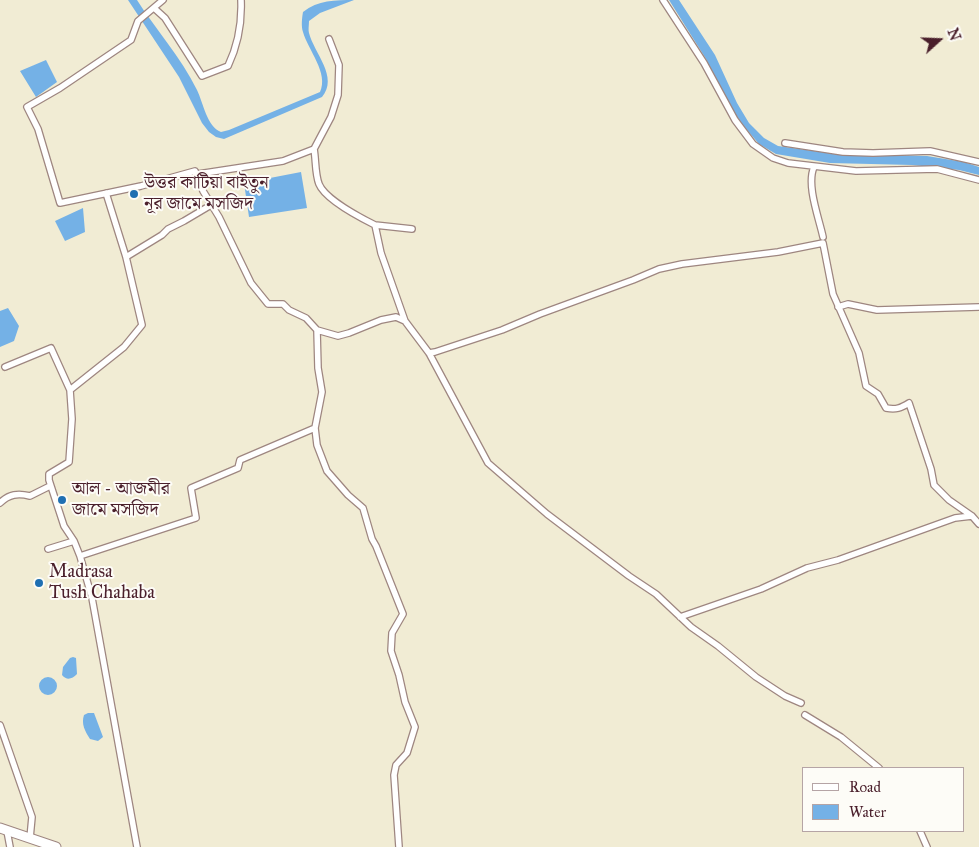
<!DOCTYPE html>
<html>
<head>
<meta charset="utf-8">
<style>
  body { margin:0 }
  #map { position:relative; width:979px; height:847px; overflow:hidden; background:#f1ecd4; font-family:"IM FELL Great Primer",serif }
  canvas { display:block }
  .legend { position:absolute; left:802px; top:767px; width:162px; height:65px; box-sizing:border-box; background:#fdfcf7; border:1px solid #b5a4a5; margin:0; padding:6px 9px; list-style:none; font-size:15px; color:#4a1f2b }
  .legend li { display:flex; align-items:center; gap:10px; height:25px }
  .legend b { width:25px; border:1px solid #b5a4a5 }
  .north { position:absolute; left:914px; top:15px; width:50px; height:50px; -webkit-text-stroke:4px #fdfcf7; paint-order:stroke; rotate:70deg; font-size:14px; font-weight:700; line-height:20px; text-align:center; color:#4a1f2b }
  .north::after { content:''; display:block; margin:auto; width:18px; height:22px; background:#4a1f2b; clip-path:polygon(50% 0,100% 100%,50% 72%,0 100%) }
</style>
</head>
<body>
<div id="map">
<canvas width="979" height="847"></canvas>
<ul class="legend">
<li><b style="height:6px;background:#fff"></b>Road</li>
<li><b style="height:14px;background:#74b1e6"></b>Water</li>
</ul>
<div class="north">N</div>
</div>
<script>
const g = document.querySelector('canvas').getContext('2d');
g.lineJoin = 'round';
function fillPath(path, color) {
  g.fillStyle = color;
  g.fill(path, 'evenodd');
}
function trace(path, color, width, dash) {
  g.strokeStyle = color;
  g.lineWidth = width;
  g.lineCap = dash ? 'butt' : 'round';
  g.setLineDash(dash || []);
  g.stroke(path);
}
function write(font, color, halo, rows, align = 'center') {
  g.font = font + ' "IM FELL Great Primer","Noto Serif Bengali",serif';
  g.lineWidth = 4;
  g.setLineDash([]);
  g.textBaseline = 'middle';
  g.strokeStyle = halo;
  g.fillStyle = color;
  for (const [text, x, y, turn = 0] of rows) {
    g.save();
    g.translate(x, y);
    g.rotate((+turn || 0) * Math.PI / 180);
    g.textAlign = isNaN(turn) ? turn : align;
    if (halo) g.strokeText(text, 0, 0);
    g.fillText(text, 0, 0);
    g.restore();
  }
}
fillPath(new Path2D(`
  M128,0H137C156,30 181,57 197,90C203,102 207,127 221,132L229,130L320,92C329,73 308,50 303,32C301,26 302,18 303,12C318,0 335,0 354,0L320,13L309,21C309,25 308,30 309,33C314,53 339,77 322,97L224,139L216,137L209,132L202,123L179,77Z
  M669,0H679L715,55L737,103L749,123L764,138L778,146L828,153L927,156L964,162L979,167V175L959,170L912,165L830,163L776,154L759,144L741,123L722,92L706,59Z
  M46,60L57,82L36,97L20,71Z
  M301,172L307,208L249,217L244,183Z
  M83,208L85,232L65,241L55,221Z
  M8,308L19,326L14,341L0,347V311Z
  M73,657L76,658L77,674C72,679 67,681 62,675L63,667L70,658Z
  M39 686a9 9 0 1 1 18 0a9 9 0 1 1-18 0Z
  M88,713H94L103,737L98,741L90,739C85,731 81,724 84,715Z`), '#74b1e6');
const minor = new Path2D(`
  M163,0L138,21L131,40L60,88L27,107L38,129L60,203L141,186L195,171L203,191L219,217L251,283L268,304H283L289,310L306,318L317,330L338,336L349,333L381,320L396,317L405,321L429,353L488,463L547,514L629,576L656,594L691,627L718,646L756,677L785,696L801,703
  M663,0L704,63L735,120L753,144L773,158L788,163L856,171L937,169L979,180
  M154,8L165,18L202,76L228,66C238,45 242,23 241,0
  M785,143L843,152L873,153L930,151L979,162
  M314,149L331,117L338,95L339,65L329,39
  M814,167C806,185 819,218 823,237
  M198,174L283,161L314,149C316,160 315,174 319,184C325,199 361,218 375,225L381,253L405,321
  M106,193L126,257L142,325L124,347L70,390L72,419L69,462L49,474V480L64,526L74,541L80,556L92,598L137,847
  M375,225L412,229
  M126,257L162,235L168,229L184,221L211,205
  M838,307L848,304L877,310L979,307
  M317,330L318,368L322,392L315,428L317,445L327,471L348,495L363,508L372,539L376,546L403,614L392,633L391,651L399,675L405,702L415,727L407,753L396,765L394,775L399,847
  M429,353L435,352L502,330L540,314L633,280L659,269L682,264L778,252L823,243L833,294L859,353L866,386L878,394L886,408C896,410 901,408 909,403L931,469L934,485L949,500L972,516L979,524
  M5,367L51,348L70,390
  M0,503C9,494 18,493 30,496L50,486
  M48,549L74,541
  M80,556L196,518L191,488L238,468L240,460L315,428
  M680,617L761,589L807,568L838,560L955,518L972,516
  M805,715L841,737L879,768
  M0,725L32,817L30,838
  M7,831L10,847
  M920,831L927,847`);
const highway = new Path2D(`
  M0,828L56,847`);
trace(minor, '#9e8680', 8);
trace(highway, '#9e8680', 11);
trace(minor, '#fff', 5.5);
trace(highway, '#fff', 9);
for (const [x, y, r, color] of [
  [134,194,5,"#1f6fb2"],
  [62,500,5,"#1f6fb2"],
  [39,583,5,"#1f6fb2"]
]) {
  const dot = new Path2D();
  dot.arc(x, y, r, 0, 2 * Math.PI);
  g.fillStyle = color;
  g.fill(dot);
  trace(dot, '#fdfcf7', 2);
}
write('18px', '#4a1f2b', '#fdfcf7', [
  ["উত্তর কাটিয়া বাইতুন",144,184],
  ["নূর জামে মসজিদ",144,205],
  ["আল - আজমীর",72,490],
  ["জামে মসজিদ",72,511],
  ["Madrasa",49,573],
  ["Tush Chahaba",49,594]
], 'left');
</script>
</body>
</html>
